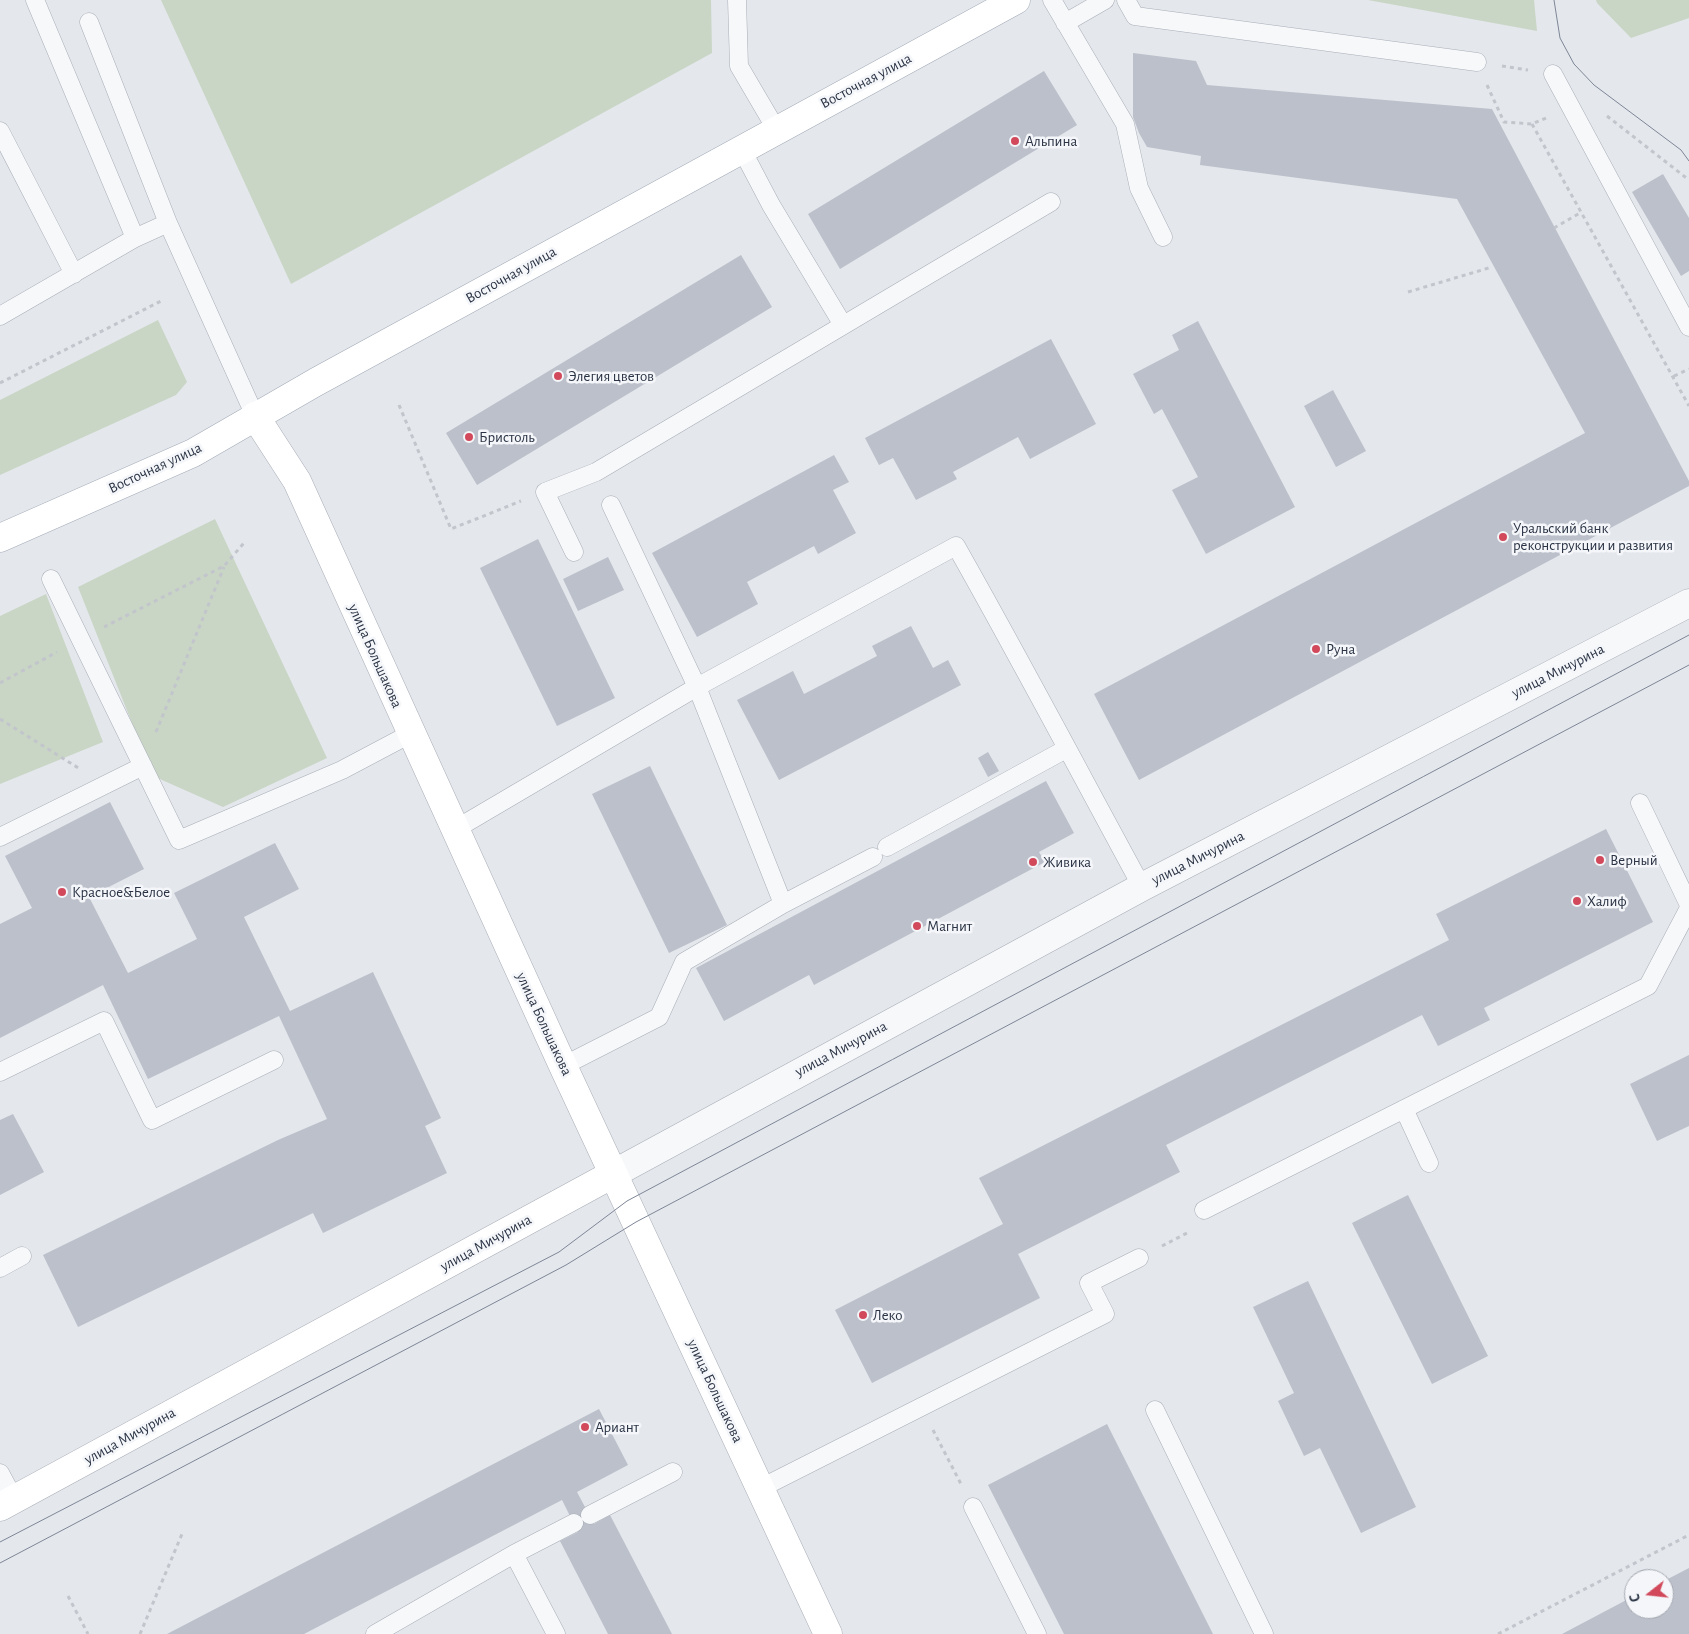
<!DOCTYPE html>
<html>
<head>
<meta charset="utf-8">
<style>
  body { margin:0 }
  #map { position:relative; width:1689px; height:1634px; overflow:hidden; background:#e4e7ec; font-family:"Alegreya Sans",sans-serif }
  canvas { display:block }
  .north { position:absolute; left:1624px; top:1569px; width:50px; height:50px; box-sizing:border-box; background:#f4f6f9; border:1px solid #a4a8b1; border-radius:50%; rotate:254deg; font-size:14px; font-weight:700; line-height:20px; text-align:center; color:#2b3445 }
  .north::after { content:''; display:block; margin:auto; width:18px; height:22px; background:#d1495b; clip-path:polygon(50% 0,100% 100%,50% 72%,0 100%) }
</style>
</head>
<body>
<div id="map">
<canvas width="1689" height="1634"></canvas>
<div class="north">С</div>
</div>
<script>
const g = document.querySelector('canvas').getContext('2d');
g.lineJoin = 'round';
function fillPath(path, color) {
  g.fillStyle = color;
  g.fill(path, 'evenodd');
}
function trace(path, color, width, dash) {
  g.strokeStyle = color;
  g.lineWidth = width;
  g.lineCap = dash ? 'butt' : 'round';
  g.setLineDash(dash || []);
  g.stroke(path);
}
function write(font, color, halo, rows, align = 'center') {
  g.font = font + ' "Alegreya Sans",sans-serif';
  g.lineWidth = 5;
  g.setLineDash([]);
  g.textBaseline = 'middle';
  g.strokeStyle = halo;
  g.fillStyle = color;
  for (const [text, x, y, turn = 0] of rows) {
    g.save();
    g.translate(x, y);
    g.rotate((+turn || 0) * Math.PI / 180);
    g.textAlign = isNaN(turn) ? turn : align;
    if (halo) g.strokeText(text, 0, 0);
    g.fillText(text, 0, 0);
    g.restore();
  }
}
fillPath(new Path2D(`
  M161,0H711L712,53L291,284Z
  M1368,0H1534L1537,31Z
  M1596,0H1689V18L1631,38L1597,3Z
  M158,320L187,382L176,395L0,475V400Z
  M215,519L327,758L223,807L153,776L78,587Z
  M46,594L103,742L0,784V616Z`), '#c9d6c5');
fillPath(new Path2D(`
  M1133,53L1196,61L1207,85L1492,109L1689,481V486L1139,780L1094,694L1585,433L1457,199L1200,165L1201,156L1147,147L1139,133L1133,117Z
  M1044,71L1077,125L840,269L808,214Z
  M1663,174L1689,218V271L1681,276L1632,192Z
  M741,255L772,307L477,485L446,433Z
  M1198,321L1295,507L1206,554L1172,490L1198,477L1162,409L1154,414L1133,374L1179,350L1172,335Z
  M1051,339L1096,424L1030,459L1018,437L953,472L957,479L916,500L893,458L879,465L865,438Z
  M1333,390L1366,451L1336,467L1304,406Z
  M834,455L849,482L833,490L856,533L818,554L814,546L747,582L758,604L697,637L652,553Z
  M538,539L615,698L557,726L480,568Z
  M608,557L624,590L578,611L563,579Z
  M911,626L933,668L948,660L961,685L779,780L737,700L793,671L804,694L877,656L872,646Z
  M988,752L999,771L988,777L978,758Z
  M650,766L727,925L669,953L592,794Z
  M1046,781L1074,833L1039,852L1045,862L814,985L809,975L724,1021L696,968Z
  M110,802L144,869L89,897L128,973L197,939L174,893L275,843L299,889L244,917L290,1011L373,972L441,1118L425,1126L447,1173L323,1233L313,1213L78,1327L43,1255L278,1140L327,1119L279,1016L148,1079L103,985L0,1038V924L32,908L5,856Z
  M1606,829L1653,922L1484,1008L1490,1020L1438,1046L1422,1015L1166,1145L1180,1172L1018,1254L1040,1298L872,1383L835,1310L1003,1224L979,1178L1449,940L1436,914Z
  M1689,1055V1126L1657,1141L1630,1084Z
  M13,1114L44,1172L0,1195V1120Z
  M1408,1195L1488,1356L1432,1384L1352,1223Z
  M1308,1281L1416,1507L1361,1533L1320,1448L1304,1456L1278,1401L1294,1393L1253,1307Z
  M599,1409L628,1465L577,1492L594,1524L610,1515L672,1634H608L560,1541L578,1532L562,1500L304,1634H167Z
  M1107,1424L1213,1634H1064L988,1485Z
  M1689,1568V1634H1562L1634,1596V1609H1664V1581Z`), '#bbc0ca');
const lane = new Path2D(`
  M35,0L135,238
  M737,0L739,66L776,129
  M1052,0L1125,124L1139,188L1163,237
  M1126,0L1135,16L1477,62
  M89,22L168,223L255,416
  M1065,23L1105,0
  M1553,74L1689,327
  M0,131L74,274
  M741,148L771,205L843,325
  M0,316L135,238L168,223
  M574,552L545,492L596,472L1051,202
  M51,579L179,840L342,770L410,734
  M1640,803L1689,905
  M454,830L697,687L956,546C1020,659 1080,773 1142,887
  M0,837L143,766
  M887,847L1066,749
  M783,904L873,857
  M563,1066L659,1017L684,962L783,904L697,687L611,505
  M0,1072L104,1021L152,1120L274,1060
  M1404,1109L1429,1163
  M1204,1210L1648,986L1689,908
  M0,1268L22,1256
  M1155,1410L1264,1634
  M0,1473L14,1499
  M761,1488L1105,1314L1089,1283L1139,1258
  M973,1507L1037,1634
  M590,1515L673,1472
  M514,1554L556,1634
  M375,1634L514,1554L574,1523`);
const street = new Path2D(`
  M613,1174L1142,887L1689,603`);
const secondary = new Path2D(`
  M255,416L297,481L563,1066L828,1634
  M0,1507L613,1174`);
const primary = new Path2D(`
  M0,538L193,453L316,382L1016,0`);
trace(lane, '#a9aeb7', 19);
trace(street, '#a9aeb7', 29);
trace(secondary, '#a9aeb7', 29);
trace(primary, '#a3abb8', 29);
trace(new Path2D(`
  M1502,66L1528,70
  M1487,85L1504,122L1532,124L1546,118
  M1607,116L1689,180
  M1532,124L1689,406
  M1554,228L1580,213
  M1408,292L1492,267
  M1674,376L1689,369
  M0,383L161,301
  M399,405L451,529L521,501
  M104,627L224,566L244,543
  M0,683L57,652
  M0,719L80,769
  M156,732L224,567
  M1162,1246L1189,1232
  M933,1430L961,1484
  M68,1596L88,1634
  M140,1634L182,1534
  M1498,1634L1689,1535`), '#c2c5cb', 3, [4, 4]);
trace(lane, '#f7f8fa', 18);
trace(street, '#f7f8fa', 28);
trace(secondary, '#fff', 28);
trace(primary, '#fff', 28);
trace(new Path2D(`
  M1554,0L1560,38L1574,64L1594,85L1681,150L1689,161
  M0,1542L559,1252L627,1201L1689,635
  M0,1563L566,1265L636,1222L1689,665`), '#7d8696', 1);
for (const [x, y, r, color] of [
  [1015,141,5,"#d1495b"],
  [558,376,5,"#d1495b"],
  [469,437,5,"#d1495b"],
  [1503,537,5,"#d1495b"],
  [1316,649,5,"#d1495b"],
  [1600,860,5,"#d1495b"],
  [1033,862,5,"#d1495b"],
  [62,892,5,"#d1495b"],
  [1577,901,5,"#d1495b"],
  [917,926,5,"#d1495b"],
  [863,1315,5,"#d1495b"],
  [585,1427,5,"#d1495b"]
]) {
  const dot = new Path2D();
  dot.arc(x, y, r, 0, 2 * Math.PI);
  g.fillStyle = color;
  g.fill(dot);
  trace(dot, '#f4f6f9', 2);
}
write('15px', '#2b3445', '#f4f6f9', [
  ["Восточная улица",866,81,-28],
  ["Восточная улица",511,275,-29],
  ["Восточная улица",155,468,-25],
  ["улица Большакова",375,656,66],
  ["улица Мичурина",1558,671,-27],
  ["улица Мичурина",1198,858,-27],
  ["улица Большакова",544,1024,65],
  ["улица Мичурина",841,1049,-28],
  ["улица Мичурина",486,1243,-29],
  ["улица Большакова",715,1391,65],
  ["улица Мичурина",130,1436,-29]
]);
write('15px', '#2b3445', '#f4f6f9', [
  ["Альпина",1025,141],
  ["Элегия цветов",568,376],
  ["Бристоль",479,437],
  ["Уральский банк",1513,528],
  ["реконструкции и развития",1513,545],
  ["Руна",1326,649],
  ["Верный",1610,860],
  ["Живика",1043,862],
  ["Красное&Белое",72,892],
  ["Халиф",1587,901],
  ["Магнит",927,926],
  ["Леко",873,1315],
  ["Ариант",595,1427]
], 'left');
</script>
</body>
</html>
